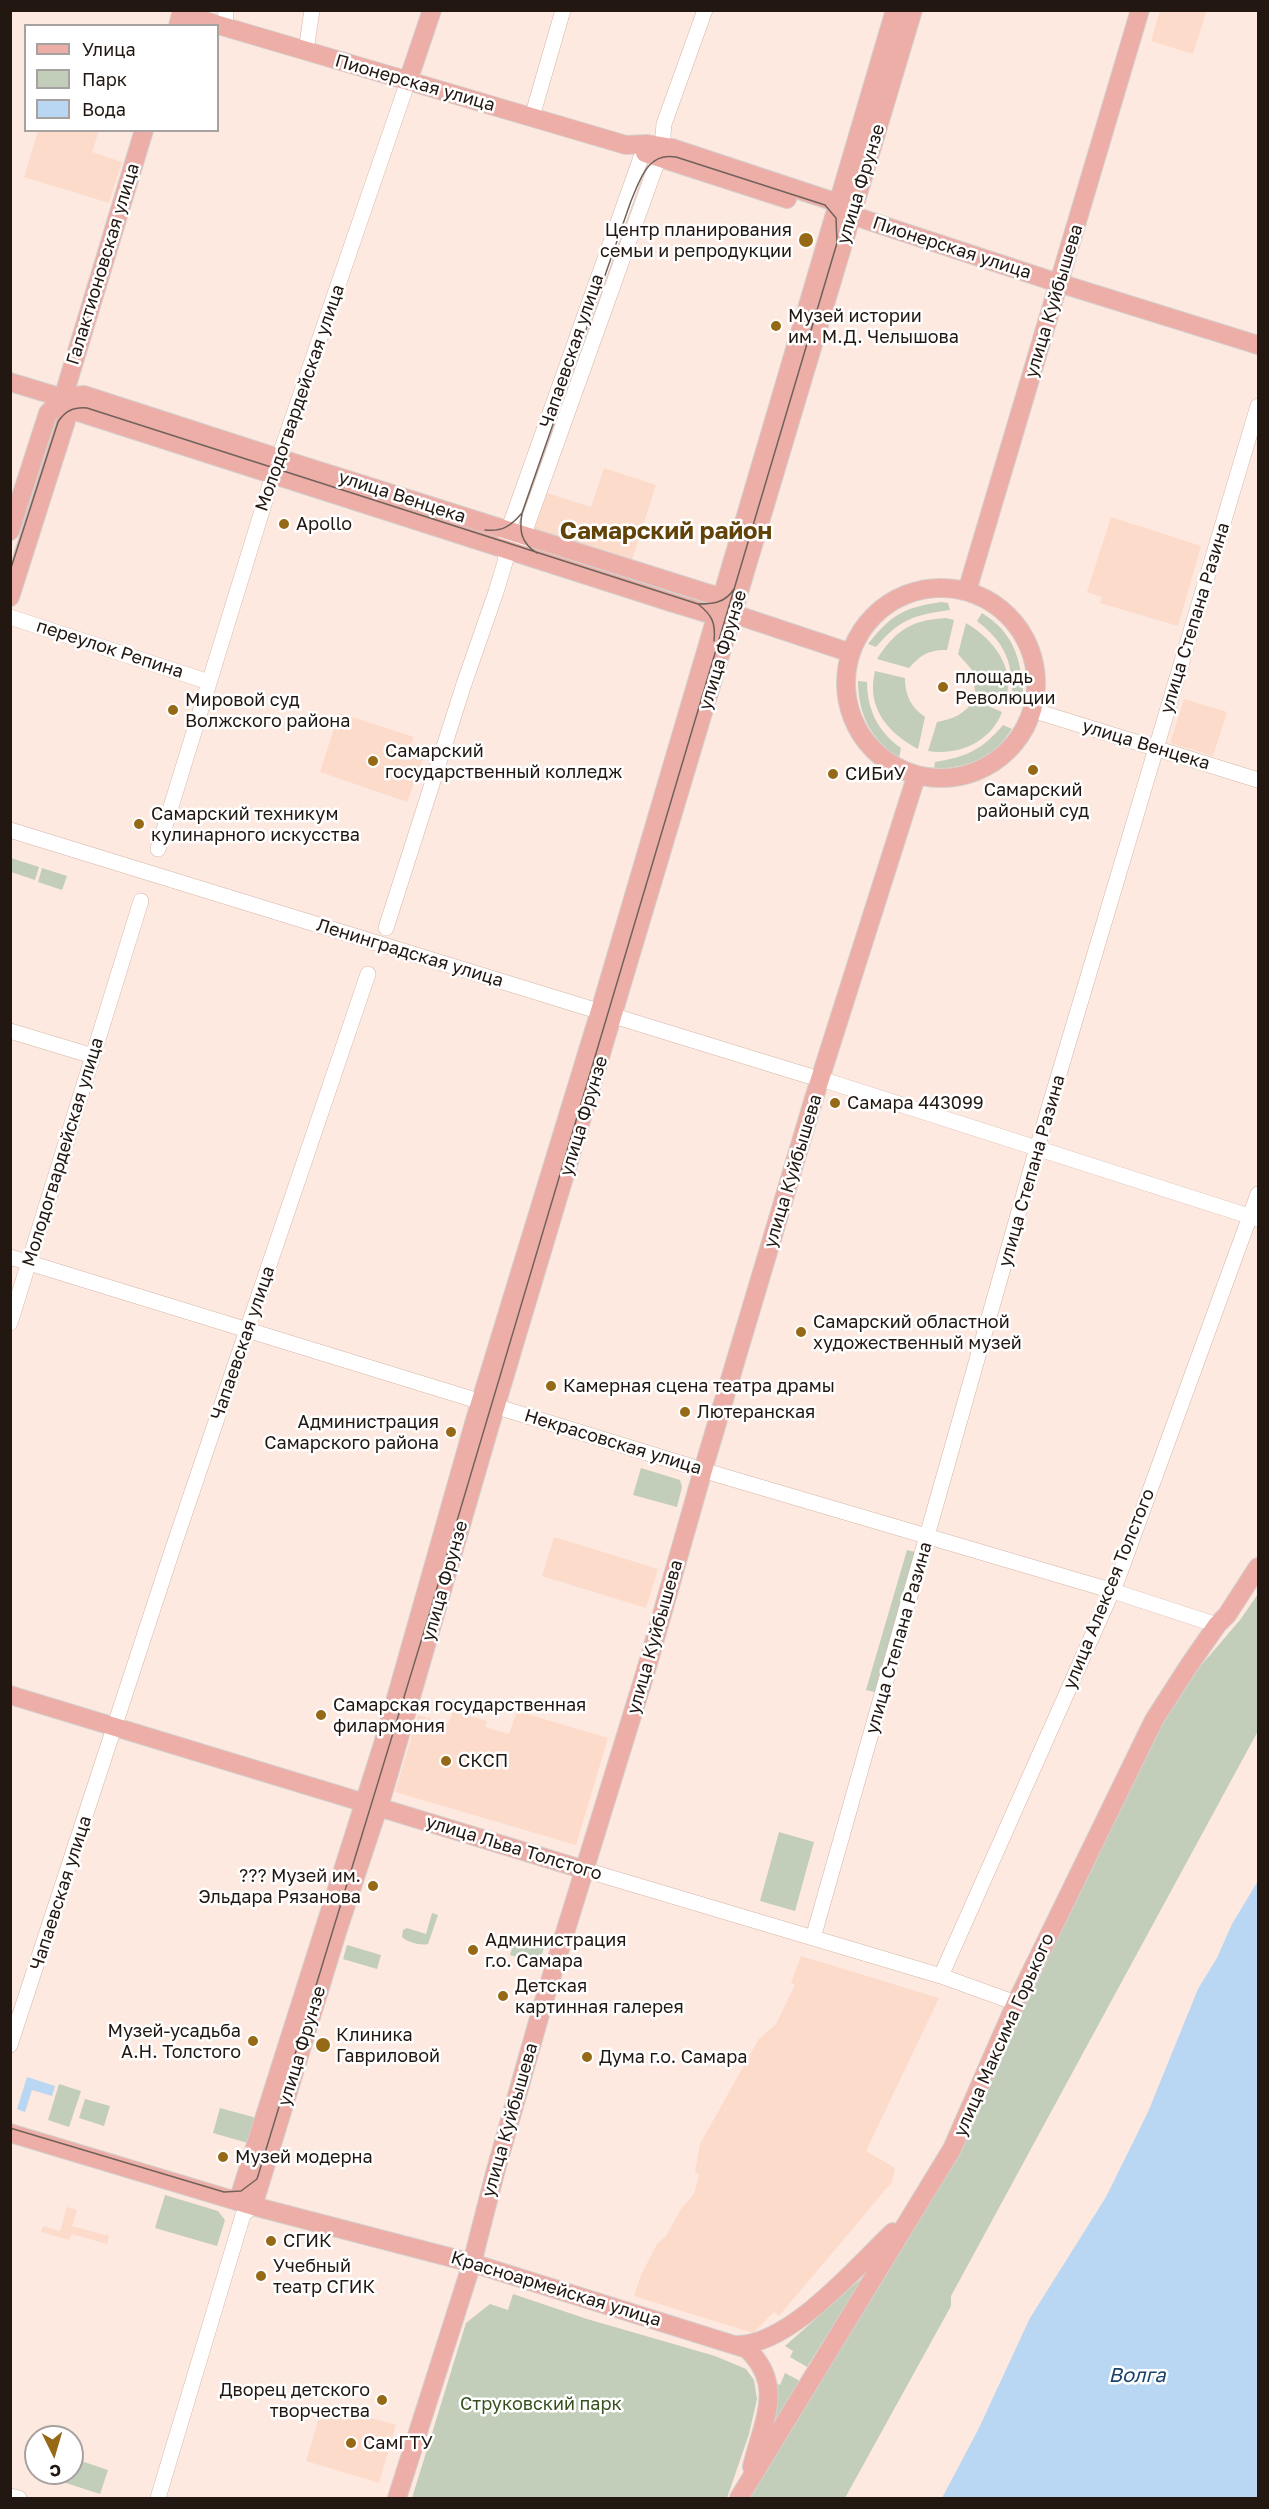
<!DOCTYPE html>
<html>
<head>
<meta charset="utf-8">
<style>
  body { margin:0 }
  #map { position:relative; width:1269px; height:2509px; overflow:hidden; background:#fde9df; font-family:"Golos Text",sans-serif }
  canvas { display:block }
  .frame { position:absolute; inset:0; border:12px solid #221711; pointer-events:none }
  .legend { position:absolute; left:24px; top:24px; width:195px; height:108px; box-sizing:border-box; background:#fff; border:2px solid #a7a2a0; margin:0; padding:8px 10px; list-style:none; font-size:18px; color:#221711 }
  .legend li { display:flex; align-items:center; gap:12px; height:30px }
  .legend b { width:30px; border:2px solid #a7a2a0 }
  .north { position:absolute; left:24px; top:2425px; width:60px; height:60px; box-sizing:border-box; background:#fff; border:2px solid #a7a2a0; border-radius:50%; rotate:175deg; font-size:16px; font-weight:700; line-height:24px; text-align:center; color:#221711 }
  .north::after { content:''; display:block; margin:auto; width:21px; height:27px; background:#956915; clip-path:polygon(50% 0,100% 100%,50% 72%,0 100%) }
</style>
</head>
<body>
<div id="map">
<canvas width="1269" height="2509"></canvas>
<div class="frame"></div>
<ul class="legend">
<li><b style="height:8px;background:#edaea7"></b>Улица</li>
<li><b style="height:16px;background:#c2ceb9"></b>Парк</li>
<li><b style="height:16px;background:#b9d6f3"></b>Вода</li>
</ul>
<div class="north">С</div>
</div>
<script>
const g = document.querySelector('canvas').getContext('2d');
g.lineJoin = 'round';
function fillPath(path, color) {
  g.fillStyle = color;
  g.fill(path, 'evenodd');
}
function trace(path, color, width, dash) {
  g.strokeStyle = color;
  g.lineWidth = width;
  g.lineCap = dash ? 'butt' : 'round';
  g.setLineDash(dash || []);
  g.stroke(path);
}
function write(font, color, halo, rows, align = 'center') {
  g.font = font + ' "Golos Text",sans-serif';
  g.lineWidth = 5;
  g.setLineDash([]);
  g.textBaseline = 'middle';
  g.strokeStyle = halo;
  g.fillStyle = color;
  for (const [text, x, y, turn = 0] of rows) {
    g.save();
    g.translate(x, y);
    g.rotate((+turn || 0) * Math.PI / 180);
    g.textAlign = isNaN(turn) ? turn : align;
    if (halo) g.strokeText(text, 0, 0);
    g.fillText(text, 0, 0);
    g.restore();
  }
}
fillPath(new Path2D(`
  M1199,11L1206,12L1193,54L1151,41L1160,11Z
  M38,131H99L92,152L122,162L109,203L24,177Z
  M604,468L656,485L631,563L534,531L547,493L591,507Z
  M1111,517L1201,546L1178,626L1100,603L1102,597L1087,592Z
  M1184,699L1227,712L1213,756L1170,743Z
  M339,713L414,737L411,744L427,749L407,802L320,772Z
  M554,1537L658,1569L646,1608L542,1576Z
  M453,1711L487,1721L485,1727L509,1734L517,1711L608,1738L576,1845L395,1792L418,1715L448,1724Z
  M801,1956L939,1998L866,2151L895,2168L892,2182L779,2316L774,2312L753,2333L634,2296L641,2275L657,2244L666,2236L681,2209L694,2194L699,2175L695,2172L700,2144L758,2040L776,2024L795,1985L791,1983Z
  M67,2207L77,2210L72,2226L109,2236L107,2244L72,2234L69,2240L41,2232L43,2226L60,2231Z
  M323,2404L396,2425L379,2483L306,2461Z`), '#fcdbcb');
fillPath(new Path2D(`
  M941,602L948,603L950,610C914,615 900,619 876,647L868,644C892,614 903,608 941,602Z
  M982,613C1013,632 1021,658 1023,693L1012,691C1012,659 1003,641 977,621Z
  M946,618L954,620L947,650C930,649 920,655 909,668L877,659C896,630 911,620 946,618Z
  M966,623C993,639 1017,668 1005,702L975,691L972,670L958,654Z
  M875,671L905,678C905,696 911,707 925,717L918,749C888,733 866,708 875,671Z
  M858,681L867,682C867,709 878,732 901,748L899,758C871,740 858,714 858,681Z
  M974,700L1002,712C991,742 958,756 928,751L937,722C953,719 965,714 974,700Z
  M1003,725L1012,729C992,759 969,767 934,769L935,762C966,757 982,750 1003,725Z
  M11,858L39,867L35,880L11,872Z
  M42,868L67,876L62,890L38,882Z
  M641,1468L680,1480L682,1487L677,1507L633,1495Z
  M907,1550L919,1553L878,1693L866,1690Z
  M1258,1594V1731L951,2296V2306L845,2498H750L877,2289L1017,2021L1132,1782L1180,1690L1240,1620Z
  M779,1832L814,1842L795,1911L760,1901Z
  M432,1913L438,1915L428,1944C421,1946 407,1942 402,1937L403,1930L407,1928L426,1934Z
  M516,1935L545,1944L539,1964L510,1955Z
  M347,1945L381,1955L377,1969L343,1959Z
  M59,2084L81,2091L69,2127L48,2120Z
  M85,2099L110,2106L104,2126L79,2118Z
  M220,2108L253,2117L255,2120L248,2143L213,2133Z
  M165,2195L218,2211L225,2220L217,2246L155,2228Z
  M864,2276L807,2367L790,2357L793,2351L785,2346Z
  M513,2294L587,2319L715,2356L746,2369L754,2380L757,2399L749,2434L727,2498H412L466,2323L490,2304L508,2310Z
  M785,2373L800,2381L760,2450L776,2383L780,2385Z
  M72,2458L108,2470L100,2494L41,2475L42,2473H72Z`), '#c2ceb9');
fillPath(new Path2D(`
  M1258,1881V2498H942L978,2430L1030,2318L1106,2197L1148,2112L1198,1989L1217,1958L1232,1924Z
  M27,2077L55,2086L52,2096L32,2090L25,2112L17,2109Z`), '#b9d6f3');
const minor = new Path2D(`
  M225,27L226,10
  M306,51L312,10
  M532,117L563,10
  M662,146L664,124L705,10
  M520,545L659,157
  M10,617L209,682
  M1032,710L1258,780
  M10,830L809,1076
  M158,849L273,475L408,81
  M386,928L464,684L496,592L506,559L503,548L508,531L643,152
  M10,1031L93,1056
  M821,1079L1258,1219
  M10,1257L719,1475L1113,1591L1217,1625
  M10,1323L141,901
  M585,1870L941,1976L1016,2003
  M813,1938L1037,1148L1258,406
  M941,1976L1118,1578L1258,1194
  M10,2045L173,1548L368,974
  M10,2496L19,2498
  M158,2498L243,2215L253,2206`);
const major = new Path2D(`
  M178,26L181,14L626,145L647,144L672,148L838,203L845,210
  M408,81L432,10
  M645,153L787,199
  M839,215H851L1046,279L1258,345
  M10,382L63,398L78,412L670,602L716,616L734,614L851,653
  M63,398L84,395L294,463L710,594L721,597L727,606
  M10,531L48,413L63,398
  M846 683a95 95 0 1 1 190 0a95 95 0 1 1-190 0Z
  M967,591L1140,10
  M10,597L66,421L63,398L144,130
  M10,1695L585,1870
  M10,2133L253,2206L472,2263L747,2349C786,2386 762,2423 752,2467
  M238,2201L383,1744L475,1420L600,1011L895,10
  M253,2206L337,1932L384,1790L490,1425L913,10
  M738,2345C791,2344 855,2268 893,2232
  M397,2498L472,2263L495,2173L543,2004L647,1667L703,1470L814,1098L916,777
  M739,2498L952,2149L1016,2003L1154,1720L1190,1664L1217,1625L1227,1615L1258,1567`);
trace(minor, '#d6b6a7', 16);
trace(major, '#d3d1cf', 20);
trace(minor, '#fff', 15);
trace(major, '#edaea7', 18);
trace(new Path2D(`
  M485,530C502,532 511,526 522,513
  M10,571L58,422C65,411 73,407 87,408L698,604C713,604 725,603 734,589
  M698,604C712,615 716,623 714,641
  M10,2128L224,2192L241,2191L257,2179C455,1535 648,889 837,243L836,218L825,205L676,157C647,152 640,180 631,201L522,513C519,531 521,543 537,553`), '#70625a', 1.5);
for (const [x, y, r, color] of [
  [806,240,8,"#956915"],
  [776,326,6,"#956915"],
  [284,524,6,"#956915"],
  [943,687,6,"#956915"],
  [173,710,6,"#956915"],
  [373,761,6,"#956915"],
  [1033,770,6,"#956915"],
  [833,774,6,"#956915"],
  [139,824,6,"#956915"],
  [835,1103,6,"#956915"],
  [801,1332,6,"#956915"],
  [551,1386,6,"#956915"],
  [685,1412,6,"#956915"],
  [451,1432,6,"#956915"],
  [321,1715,6,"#956915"],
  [446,1761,6,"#956915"],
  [373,1886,6,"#956915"],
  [473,1950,6,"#956915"],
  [503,1996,6,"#956915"],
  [253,2041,6,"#956915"],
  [323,2045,8,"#956915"],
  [587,2057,6,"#956915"],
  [223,2157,6,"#956915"],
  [271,2241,6,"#956915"],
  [261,2276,6,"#956915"],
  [382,2400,6,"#956915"],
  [351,2443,6,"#956915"]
]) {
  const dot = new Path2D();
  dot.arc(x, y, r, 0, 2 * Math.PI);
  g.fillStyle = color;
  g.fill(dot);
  trace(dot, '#fff', 2);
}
write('18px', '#221711', '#fff', [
  ["Пионерская улица",415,83,16],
  ["улица Фрунзе",861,184,-73],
  ["Пионерская улица",952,248,18],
  ["Галактионовская улица",103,264,-73],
  ["улица Куйбышева",1054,301,-73],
  ["Чапаевская улица",572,351,-71],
  ["Молодогвардейская улица",300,398,-71],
  ["улица Венцека",402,497,18],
  ["улица Степана Разина",1195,618,-73],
  ["переулок Репина",110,649,18],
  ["улица Фрунзе",723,650,-73],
  ["улица Венцека",1146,745,17],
  ["Ленинградская улица",410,953,17],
  ["улица Фрунзе",584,1116,-73],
  ["Молодогвардейская улица",63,1152,-73],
  ["улица Куйбышева",793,1171,-73],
  ["улица Степана Разина",1032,1171,-74],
  ["Чапаевская улица",243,1343,-71],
  ["Некрасовская улица",613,1442,17],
  ["улица Фрунзе",445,1581,-74],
  ["улица Алексея Толстого",1109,1589,-68],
  ["улица Куйбышева",655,1637,-74],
  ["улица Степана Разина",899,1638,-74],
  ["улица Льва Толстого",514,1848,17],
  ["Чапаевская улица",61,1893,-72],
  ["улица Максима Горького",1004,2035,-66],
  ["улица Фрунзе",302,2046,-73],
  ["улица Куйбышева",510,2120,-74],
  ["Красноармейская улица",556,2289,17]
]);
write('18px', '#221711', '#fff', [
  ["Центр планирования",792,230,"right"],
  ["семьи и репродукции",792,251,"right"],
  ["Музей истории",788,316],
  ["им. М.Д. Челышова",788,337],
  ["Apollo",296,524],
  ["площадь",955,677],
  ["Революции",955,698],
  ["Мировой суд",185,700],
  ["Волжского района",185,721],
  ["Самарский",385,751],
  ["государственный колледж",385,772],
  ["СИБиУ",845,774],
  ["Самарский",1033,790,"center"],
  ["районый суд",1033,811,"center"],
  ["Самарский техникум",151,814],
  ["кулинарного искусства",151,835],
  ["Самара 443099",847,1103],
  ["Самарский областной",813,1322],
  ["художественный музей",813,1343],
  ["Камерная сцена театра драмы",563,1386],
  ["Лютеранская",697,1412],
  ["Администрация",439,1422,"right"],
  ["Самарского района",439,1443,"right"],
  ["Самарская государственная",333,1705],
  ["филармония",333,1726],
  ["СКСП",458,1761],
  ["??? Музей им.",361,1876,"right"],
  ["Эльдара Рязанова",361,1897,"right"],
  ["Администрация",485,1940],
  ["г.о. Самара",485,1961],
  ["Детская",515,1986],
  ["картинная галерея",515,2007],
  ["Музей-усадьба",241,2031,"right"],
  ["А.Н. Толстого",241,2052,"right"],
  ["Клиника",336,2035],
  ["Гавриловой",336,2056],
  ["Дума г.о. Самара",599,2057],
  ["Музей модерна",235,2157],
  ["СГИК",283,2241],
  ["Учебный",273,2266],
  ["театр СГИК",273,2287],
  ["Дворец детского",370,2390,"right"],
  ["творчества",370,2411,"right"],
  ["СамГТУ",363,2443]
], 'left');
write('18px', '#37501f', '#fff', [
  ["Струковский парк",541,2404]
]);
write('italic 20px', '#1a446b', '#fff', [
  ["Волга",1137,2376]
]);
write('bold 24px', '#614208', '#fff', [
  ["Самарский район",666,531]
]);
</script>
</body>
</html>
